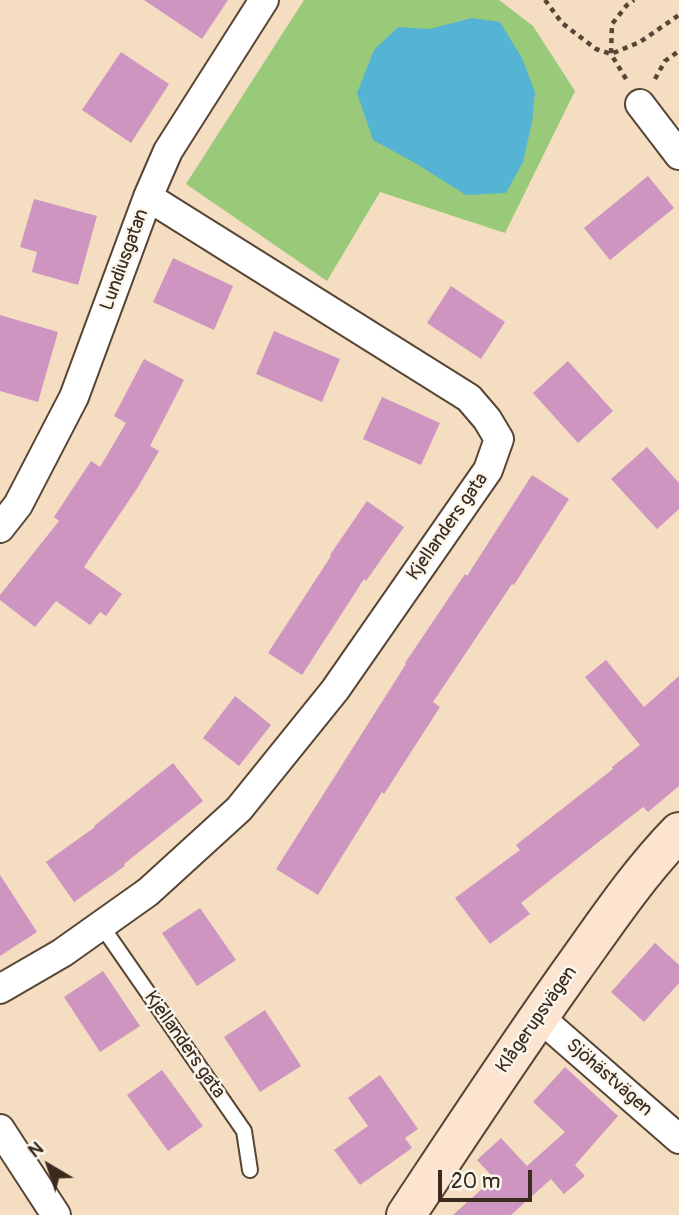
<!DOCTYPE html>
<html>
<head>
<meta charset="utf-8">
<style>
  body { margin:0 }
  #map { position:relative; width:679px; height:1215px; overflow:hidden; background:#f4ddc0; font-family:Pangolin,sans-serif }
  canvas { display:block }
  .north { position:absolute; left:14px; top:1131px; width:70px; height:70px; -webkit-text-stroke:5px #fbf7ec; paint-order:stroke; rotate:321deg; font-size:19px; font-weight:700; line-height:28px; text-align:center; color:#3b2a1e }
  .north::after { content:''; display:block; margin:auto; width:24px; height:32px; background:#3b2a1e; clip-path:polygon(50% 0,100% 100%,50% 72%,0 100%) }
  .scale { position:absolute; left:438px; top:1170px; width:94px; height:32px; box-sizing:border-box; border:4px solid #3b2a1e; border-top:0; padding-left:9px; font-size:21px; line-height:24px; white-space:nowrap; color:#3b2a1e; -webkit-text-stroke:5px #fbf7ec; paint-order:stroke }
</style>
</head>
<body>
<div id="map">
<canvas width="679" height="1215"></canvas>
<div class="north">N</div>
<div class="scale">20 m</div>
</div>
<script>
const g = document.querySelector('canvas').getContext('2d');
g.lineJoin = 'round';
function fillPath(path, color) {
  g.fillStyle = color;
  g.fill(path, 'evenodd');
}
function trace(path, color, width, dash) {
  g.strokeStyle = color;
  g.lineWidth = width;
  g.lineCap = dash ? 'butt' : 'round';
  g.setLineDash(dash || []);
  g.stroke(path);
}
function write(font, color, halo, rows, align = 'center') {
  g.font = font + ' Pangolin,sans-serif';
  g.lineWidth = 5;
  g.setLineDash([]);
  g.textBaseline = 'middle';
  g.strokeStyle = halo;
  g.fillStyle = color;
  for (const [text, x, y, turn = 0] of rows) {
    g.save();
    g.translate(x, y);
    g.rotate((+turn || 0) * Math.PI / 180);
    g.textAlign = isNaN(turn) ? turn : align;
    if (halo) g.strokeText(text, 0, 0);
    g.fillText(text, 0, 0);
    g.restore();
  }
}
fillPath(new Path2D(`
  M304,0H499L533,26L575,91L505,233L380,192L327,281L186,184Z`), '#99ca7a');
fillPath(new Path2D(`
  M472,18L500,22L522,58L535,92L532,122L523,162L506,193L466,195L415,163L373,140L357,93L374,50L398,27L429,29Z`), '#55b3d3');
fillPath(new Path2D(`
  M144,0H228L202,39Z
  M121,52L169,84L131,143L82,110Z
  M648,176L674,208L610,260L584,228Z
  M34,199L97,216L78,285L32,272L37,252L20,247Z
  M173,258L233,286L214,330L153,302Z
  M451,286L505,322L481,359L427,323Z
  M0,315L58,332L38,402L0,391Z
  M274,331L340,359L322,402L256,374Z
  M144,359L184,380L150,446L159,451L138,487L84,567L122,594L106,616L100,612L90,625L56,601L35,627L0,600V595L59,521L54,517L91,461L100,467L126,423L114,416Z
  M568,361L613,411L578,443L533,393Z
  M382,397L440,423L421,465L363,439Z
  M647,447L679,483V509L657,529L611,479Z
  M532,475L569,499L514,585L512,584L433,702L440,707L384,794L382,792L318,895L276,869L406,664L405,663L465,574L467,576Z
  M367,501L404,527L366,581L364,579L302,675L268,653L331,556L330,555Z
  M606,660L644,707L679,676V786L648,812L643,807L521,903L530,914L490,944L455,898L520,850L516,845L613,769L612,767L640,745L585,677Z
  M235,696L271,725L239,766L203,738Z
  M173,763L203,801L124,864L125,866L74,902L46,862L95,827L94,826Z
  M0,875L37,932L0,956Z
  M200,908L236,960L197,986L162,933Z
  M655,943L679,965V983L644,1022L611,992Z
  M103,971L140,1026L100,1052L64,997Z
  M265,1010L301,1066L260,1092L224,1037Z
  M565,1067L618,1116L575,1165L585,1176L564,1194L551,1179L511,1215H453L494,1178L477,1160L501,1138L527,1166L565,1132L533,1102Z
  M162,1070L203,1126L168,1151L127,1095Z
  M380,1075L418,1129L405,1138L412,1148L360,1185L334,1150L368,1126L348,1098Z`), '#cd95c0');
const lane = new Path2D(`
  M101,925L244,1131L250,1170`);
const street = new Path2D(`
  M640,104L679,155
  M0,528L18,505L74,397L148,197L168,151L264,0
  M0,989L62,953L148,892L239,809L335,690L488,470L499,439L487,419L469,398L148,197
  M538,1016L679,1139
  M0,1129L56,1215`);
const secondary = new Path2D(`
  M406,1215C461,1132 516,1048 574,967C607,921 639,873 679,832`);
trace(lane, '#574536', 18);
trace(street, '#574536', 32);
trace(secondary, '#574536', 42);
trace(new Path2D(`
  M545,0L562,23L596,49L611,54L640,42L679,15
  M626,79L611,54L612,24L627,5L634,0
  M655,79L665,61L679,51`), '#574536', 4.5, [5, 5]);
trace(lane, '#fff', 14);
trace(street, '#fff', 28);
trace(secondary, '#fde4d1', 38);
write('19px', '#3b2a1e', '#fbf7ec', [
  ["Lundiusgatan",125,260,-70],
  ["Kjellanders gata",448,527,-55],
  ["Klågerupsvägen",537,1020,-55],
  ["Kjellanders gata",184,1045,55],
  ["Sjöhästvägen",609,1078,41]
]);
</script>
</body>
</html>
